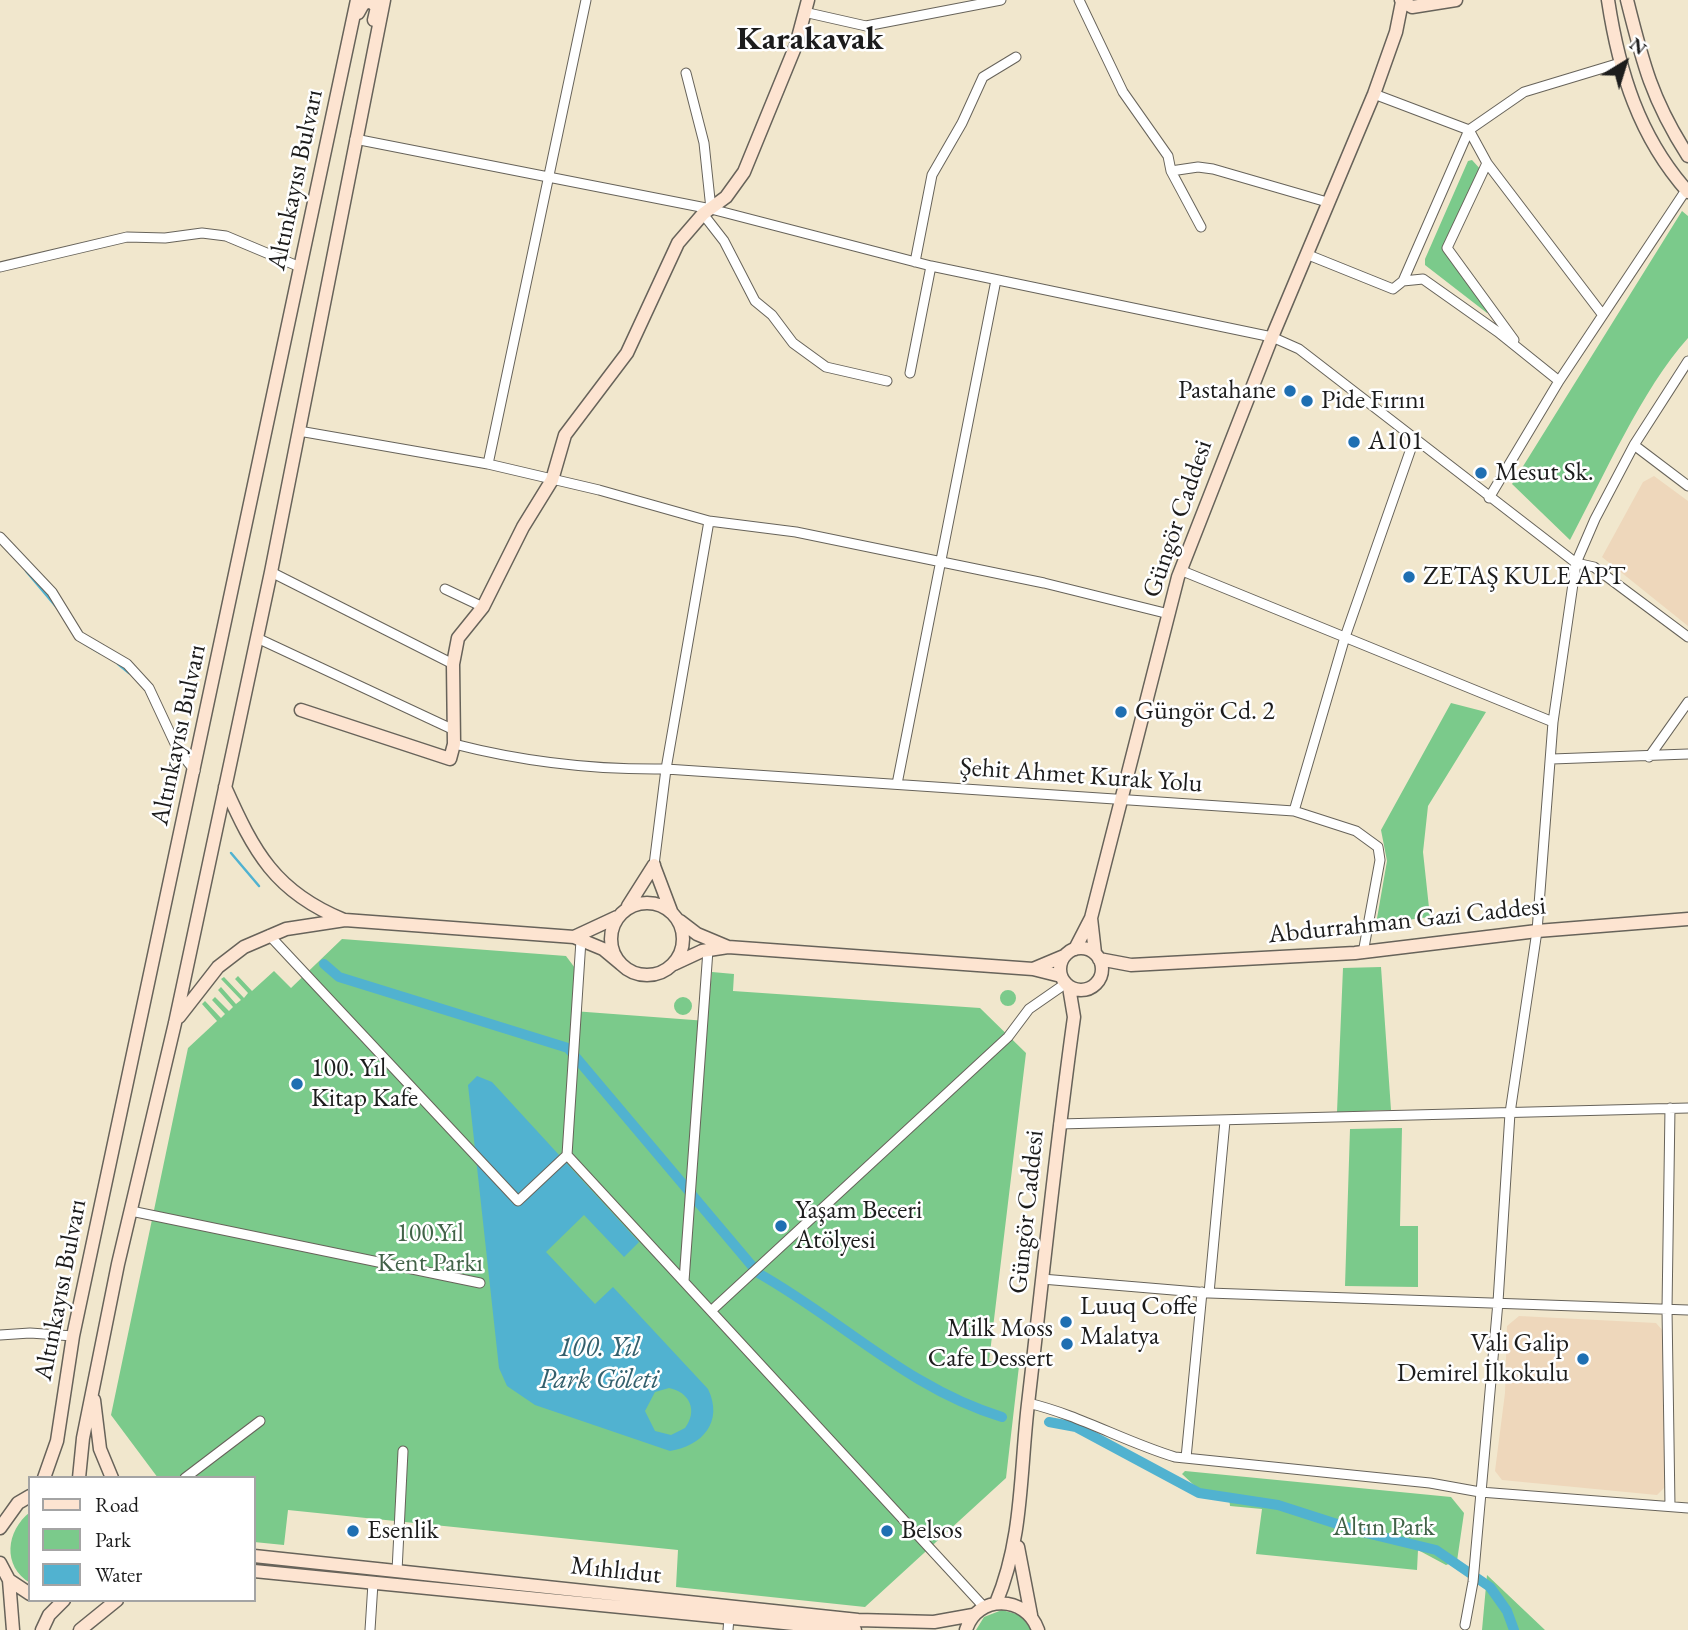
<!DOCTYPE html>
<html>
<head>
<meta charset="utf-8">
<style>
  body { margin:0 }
  #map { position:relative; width:1688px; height:1630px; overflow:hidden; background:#f1e7cd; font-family:"EB Garamond",serif }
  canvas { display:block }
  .legend { position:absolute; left:28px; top:1476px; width:228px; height:126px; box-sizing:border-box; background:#fff; border:2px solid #a4a4a4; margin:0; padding:9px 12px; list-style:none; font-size:21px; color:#1c1c1c }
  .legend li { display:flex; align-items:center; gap:14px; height:35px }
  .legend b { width:35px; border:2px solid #a4a4a4 }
  .north { position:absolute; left:1590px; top:28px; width:70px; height:70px; -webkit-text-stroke:5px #fff; paint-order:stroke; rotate:38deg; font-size:19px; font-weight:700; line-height:28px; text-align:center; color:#1c1c1c }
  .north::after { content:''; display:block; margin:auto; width:24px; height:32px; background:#1c1c1c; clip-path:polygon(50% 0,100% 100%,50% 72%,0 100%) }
</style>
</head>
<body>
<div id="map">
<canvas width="1688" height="1630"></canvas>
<ul class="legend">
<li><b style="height:9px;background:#fde4d1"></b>Road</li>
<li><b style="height:19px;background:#7bca8b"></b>Park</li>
<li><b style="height:19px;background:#51b2d0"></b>Water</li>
</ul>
<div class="north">N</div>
</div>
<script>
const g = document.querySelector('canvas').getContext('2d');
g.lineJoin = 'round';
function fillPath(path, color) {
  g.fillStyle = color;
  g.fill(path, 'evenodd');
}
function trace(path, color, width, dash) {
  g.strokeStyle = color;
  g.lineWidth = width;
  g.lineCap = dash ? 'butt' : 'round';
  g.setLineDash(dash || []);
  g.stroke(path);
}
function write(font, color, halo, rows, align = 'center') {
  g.font = font + ' "EB Garamond",serif';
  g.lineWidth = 5;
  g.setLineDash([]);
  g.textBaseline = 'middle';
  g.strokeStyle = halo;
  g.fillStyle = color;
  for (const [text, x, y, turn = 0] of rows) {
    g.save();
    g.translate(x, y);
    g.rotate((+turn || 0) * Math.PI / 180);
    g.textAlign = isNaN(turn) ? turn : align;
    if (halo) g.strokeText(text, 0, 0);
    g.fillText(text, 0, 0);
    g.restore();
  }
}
fillPath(new Path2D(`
  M1654,476L1688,501V626L1602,557L1643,482Z
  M1519,1316L1656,1323L1664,1332V1488L1657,1495L1502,1480L1495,1471L1505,1393L1507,1326Z`), '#eed7bb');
fillPath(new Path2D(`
  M1472,160L1482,171L1449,252L1491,308L1487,313L1425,265V259L1468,161Z
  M1682,211L1688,216V338C1642,389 1603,478 1570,540L1512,484Z
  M1451,703L1486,712L1428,806L1423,852L1430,917L1376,924L1387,861L1381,830Z
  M342,939L566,956L575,968L573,1011L707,1021L712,972L734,974L733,991L980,1008L1026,1053L989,1361L1019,1366L1006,1478L865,1607L676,1587L678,1550L288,1510L284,1545L254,1542V1478H158L111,1415L188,1048L217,1021L202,1004L205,1001L221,1018L225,1014L212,1000L215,997L229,1011L233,1007L218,990L221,987L236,1004L241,1000L221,979L224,977L244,998L248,993L235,979L238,976L252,991L274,971L291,988Z
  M1381,967L1391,1110L1337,1112L1343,968Z
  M1000 998a8 8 0 1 1 16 0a8 8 0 1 1-16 0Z
  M674 1006a9 9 0 1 1 18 0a9 9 0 1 1-18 0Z
  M1402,1128L1400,1226H1418V1287L1345,1286L1350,1129Z
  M1185,1471L1451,1497L1464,1513L1457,1561L1446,1565L1418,1550L1417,1570L1256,1554L1262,1509L1230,1506L1229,1496L1197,1488L1182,1474Z
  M30,1512V1583C2,1566 6,1531 30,1512Z
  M1487,1575L1545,1630H1482Z
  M1002,1610L1020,1615L1032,1630H976L984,1617Z`), '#7bca8b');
fillPath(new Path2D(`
  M477,1076L492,1082L639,1242L624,1257L584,1215L546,1252L595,1304L613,1287L708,1389C724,1422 702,1446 670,1451L535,1405L507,1386L499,1368L468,1085ZM669,1388C690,1392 698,1411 685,1428L671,1435L655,1431L645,1411L655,1392Z`), '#51b2d0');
trace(new Path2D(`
  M26,571L58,609
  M85,644L100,653
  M118,664L129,673
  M231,853L259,886`), '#51b2d0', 2.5);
trace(new Path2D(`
  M324,964L339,977L568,1048L758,1273C842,1320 907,1388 1002,1417
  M1049,1422L1076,1427L1199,1493L1278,1505L1362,1532L1436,1550L1490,1587L1507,1611L1514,1630`), '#51b2d0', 10);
const street = new Path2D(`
  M1079,0L1123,92L1168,156L1171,171L1198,167L1213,169L1327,202
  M804,12L866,26L1001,0
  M686,73L704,143L711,209
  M1374,94L1469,130L1487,163L1602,314
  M355,139L711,209L931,266
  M1487,163L1447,248L1514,340
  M1171,171L1201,227
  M703,214L724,241L755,301L772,315L793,343L826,367L887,381
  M1306,254L1393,289L1403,281L1423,279L1498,332L1559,381
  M915,262L932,175L962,123L983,77L1016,57
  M0,267L127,237L165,238L202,233L226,236L300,267
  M1403,281L1469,130L1524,92L1620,63
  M910,373L931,266L1272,337L1299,349L1576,563L1594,567L1688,637
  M299,431L488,464L599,490L709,521L796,532L1044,583L1169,614
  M1634,445L1688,486
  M488,464L586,0
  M1489,498L1559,381L1686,190
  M0,537L52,592L79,636L127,664L149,688L178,750L195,771
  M1180,570L1553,722
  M271,572L453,664
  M445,589L483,607
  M257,638L454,730
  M454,744C524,762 593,770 666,769L709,521
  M1649,757L1688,702
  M1552,759L1688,754
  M897,784L996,280
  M1294,811L1345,637L1414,440
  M654,865L666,769L1294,811L1356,831L1378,847L1380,860L1363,953
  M269,935L518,1201L567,1155L581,940
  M1670,1108L1667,1309L1670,1506
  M1059,1124L1688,1108
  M567,1155L984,1607
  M131,1211L480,1283
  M1042,1279L1209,1293L1688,1310
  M684,1281L708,950
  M1209,1293L1225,1121
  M711,1311L1008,1037L1029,1009L1065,984
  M0,1335L30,1333L73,1336
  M1028,1403C1079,1415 1125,1442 1175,1457L1430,1483L1480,1492L1688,1508
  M1186,1458L1202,1292
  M185,1478L260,1421
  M397,1571L403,1451
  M1465,1625L1473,1582L1498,1302L1510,1113L1537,931L1553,722L1576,563L1595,519L1634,445L1688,361
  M370,1630L373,1583
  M728,1630L729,1618`);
const secondary = new Path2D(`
  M1401,0L1412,7L1456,0
  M1608,0C1619,72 1639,137 1688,192
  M1627,0C1643,64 1652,100 1688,156
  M358,13L363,4L370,1L377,7L374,20
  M301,710L450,759L454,744L453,664L458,638L483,607L523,527L552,480L565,435L627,353L678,243L703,214L726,197L744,172L796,45L808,0
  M225,787C254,852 275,892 344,920
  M654,866L671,911
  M611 939a36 36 0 1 1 72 0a36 36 0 1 1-72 0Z
  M628,906L654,865
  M1091,918L1095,953
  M680,921L697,934L728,947
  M574,937L617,917
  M1060 969a21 21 0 1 1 42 0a21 21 0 1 1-42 0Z
  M1075,949L1091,918L1178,577L1272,337L1374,94L1396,32L1402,2
  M1099,959L1131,965L1355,953L1537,931L1688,919
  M674,964L702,951L728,947L1033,969L1061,976
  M1033,969L1064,956
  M179,1017L218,967L244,947L286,929L345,920L574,937L603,949L621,964
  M94,1400L100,1449L112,1478
  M44,1478L57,1441L73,1336L357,0
  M79,1478L83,1438L118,1264L175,1023L271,572L384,0
  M0,1528L18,1503L30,1496
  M1018,1547L1031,1615
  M254,1556L858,1620L934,1622L973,1615
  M0,1563L9,1580L30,1594
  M254,1571L855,1630
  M9,1580L13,1630
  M996,1603C1023,1539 1020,1472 1028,1404C1043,1275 1056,1146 1074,1017L1069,987
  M42,1630L49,1615L64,1600
  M80,1630L117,1600
  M966,1630C977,1594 1026,1595 1038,1630`);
trace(street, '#67635a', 11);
trace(secondary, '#67635a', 15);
trace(street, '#fff', 9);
trace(secondary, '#fde4d1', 12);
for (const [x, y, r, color] of [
  [1290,391,7,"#1f6fb2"],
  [1307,401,7,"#1f6fb2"],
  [1354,442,7,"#1f6fb2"],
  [1481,473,7,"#1f6fb2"],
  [1409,577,7,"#1f6fb2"],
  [1121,712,7,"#1f6fb2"],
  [297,1084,7,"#1f6fb2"],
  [781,1226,7,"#1f6fb2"],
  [1066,1322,7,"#1f6fb2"],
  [1067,1344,7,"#1f6fb2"],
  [1583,1359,7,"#1f6fb2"],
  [353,1531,7,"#1f6fb2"],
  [887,1531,7,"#1f6fb2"]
]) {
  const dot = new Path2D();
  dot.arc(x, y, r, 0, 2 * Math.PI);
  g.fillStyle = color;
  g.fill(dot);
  trace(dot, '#fff', 2.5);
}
write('26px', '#1c1c1c', '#fff', [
  ["Altınkayısı Bulvarı",296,180,-78],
  ["Güngör Caddesi",1178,519,-71],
  ["Altınkayısı Bulvarı",179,735,-78],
  ["Şehit Ahmet Kurak Yolu",1081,776,4],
  ["Abdurrahman Gazi Caddesi",1407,921,-6],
  ["Güngör Caddesi",1027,1212,-84],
  ["Altınkayısı Bulvarı",61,1290,-79],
  ["Mıhlıdut",616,1571,6]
]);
write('26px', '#1c1c1c', '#fff', [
  ["Pastahane",1276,391,"right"],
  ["Pide Fırını",1321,401],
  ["A101",1368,442],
  ["Mesut Sk.",1495,473],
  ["ZETAŞ KULE APT",1423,577],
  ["Güngör Cd. 2",1135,712],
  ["100. Yıl",311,1069],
  ["Kitap Kafe",311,1099],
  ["Yaşam Beceri",795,1211],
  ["Atölyesi",795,1241],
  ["Luuq Coffe",1080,1307],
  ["Malatya",1080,1337],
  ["Milk Moss",1053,1329,"right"],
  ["Cafe Dessert",1053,1359,"right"],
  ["Vali Galip",1569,1344,"right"],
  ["Demirel İlkokulu",1569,1374,"right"],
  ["Esenlik",367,1531],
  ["Belsos",901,1531]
], 'left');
write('26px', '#426248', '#fff', [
  ["100.Yıl",430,1234],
  ["Kent Parkı",430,1264],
  ["Altın Park",1384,1528]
]);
write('italic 28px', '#34606d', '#fff', [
  ["100. Yıl",599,1348],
  ["Park Göleti",599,1380]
]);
write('bold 33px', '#1c1c1c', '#fff', [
  ["Karakavak",810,40]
]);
</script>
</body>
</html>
